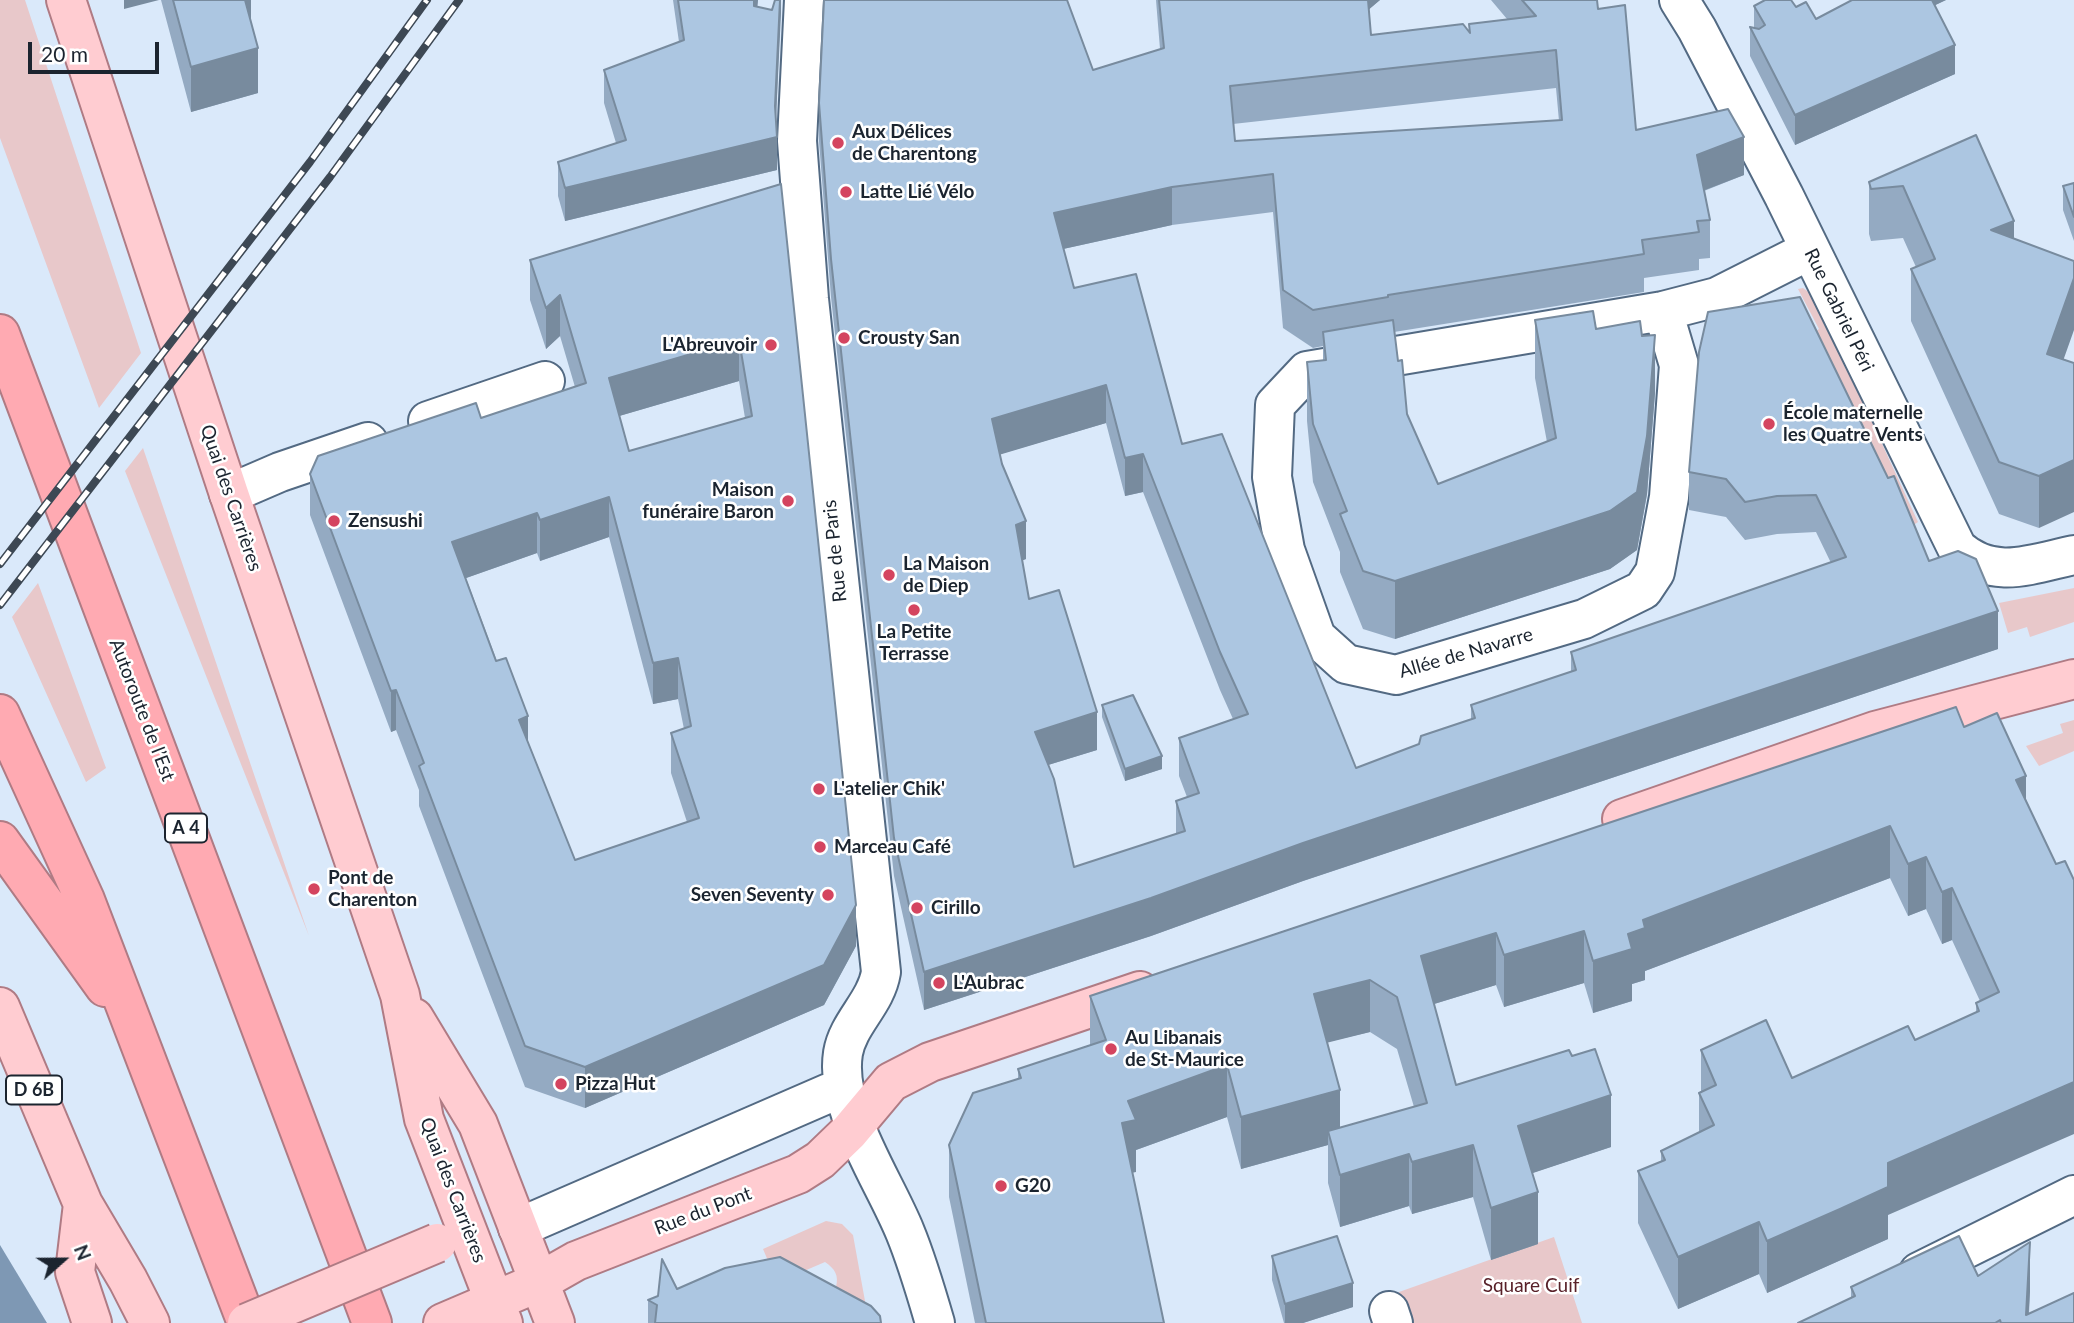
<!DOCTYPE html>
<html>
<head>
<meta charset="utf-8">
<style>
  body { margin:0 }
  #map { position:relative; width:2074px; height:1323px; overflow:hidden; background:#dae9fa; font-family:Lato,sans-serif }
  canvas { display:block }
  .north { position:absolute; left:28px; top:1225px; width:70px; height:70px; -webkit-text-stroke:5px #fff; paint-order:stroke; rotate:69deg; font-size:19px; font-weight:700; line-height:28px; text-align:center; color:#1b242f }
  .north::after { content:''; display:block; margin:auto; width:24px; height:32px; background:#1b242f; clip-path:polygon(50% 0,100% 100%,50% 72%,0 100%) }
  .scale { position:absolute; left:28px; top:42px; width:131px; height:32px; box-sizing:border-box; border:4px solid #1b242f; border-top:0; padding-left:9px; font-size:21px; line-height:24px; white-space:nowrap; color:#1b242f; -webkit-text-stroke:5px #fff; paint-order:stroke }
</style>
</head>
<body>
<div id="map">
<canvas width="2074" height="1323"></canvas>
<div class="north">N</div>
<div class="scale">20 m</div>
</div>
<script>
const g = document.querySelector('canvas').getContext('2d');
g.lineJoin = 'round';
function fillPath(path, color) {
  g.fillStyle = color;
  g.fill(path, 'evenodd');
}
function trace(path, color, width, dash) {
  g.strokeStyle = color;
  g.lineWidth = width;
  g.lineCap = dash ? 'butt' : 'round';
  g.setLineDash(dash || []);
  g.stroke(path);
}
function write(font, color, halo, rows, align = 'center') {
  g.font = font + ' Lato,sans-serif';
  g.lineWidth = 5;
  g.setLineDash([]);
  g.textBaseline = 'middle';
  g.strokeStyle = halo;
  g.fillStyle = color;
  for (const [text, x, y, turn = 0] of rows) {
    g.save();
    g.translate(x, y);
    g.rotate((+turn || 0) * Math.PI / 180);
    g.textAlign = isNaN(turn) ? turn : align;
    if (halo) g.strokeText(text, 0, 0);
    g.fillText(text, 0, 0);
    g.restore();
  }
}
fillPath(new Path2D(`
  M0,0H25L141,353L99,408L0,138Z
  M1803,288L1814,296L1918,522L1909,528L1813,333L1819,329L1798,289Z
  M143,448L309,936L125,471Z
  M38,583L106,768L86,782L12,617Z
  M2074,588V622L2030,637L2027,627L2008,633L1999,603Z
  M2074,720V751L2039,766L2026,746L2063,733L2060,724Z
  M826,1221L842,1224L853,1235L867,1312L830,1291L836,1287C839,1275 835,1269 825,1262L804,1271L769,1263L763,1249Z
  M1554,1237L1582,1323H1409L1399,1292Z`), '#e8c8ca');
fillPath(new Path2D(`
  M0,1245L47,1323H0Z`), '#7e98b4');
const minor = new Path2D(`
  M804,0L797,141L809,299L881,972C876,1003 848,1023 843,1053C834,1110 884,1180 905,1232C917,1261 926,1292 935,1323
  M1679,0L1697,29L1784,196L1957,548C1993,581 2032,564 2074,555
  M1663,311L1679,365L1669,497L1655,572L1643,590L1584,619L1396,675L1346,664L1316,637L1285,550L1272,477L1275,405L1307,371L1663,311L1717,297L1810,250
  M428,421L545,381
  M229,494L280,472L368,442
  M518,1228L829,1093L843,1091
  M1919,1272L2074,1195
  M1389,1311L1393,1323`);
const major = new Path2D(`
  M66,0L229,494L400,995L424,1119L503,1323
  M1622,819L1875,731L2074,679
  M0,1007L83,1204L128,1280L150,1323
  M414,1018L478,1124L555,1323
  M83,1204L75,1272L92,1323
  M443,1323L539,1282L576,1261L798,1174L820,1160L849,1132L891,1082L930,1062L1140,991`);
const highway = new Path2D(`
  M0,334L372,1323
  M0,714L85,900L247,1323
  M0,841L105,987`);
trace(minor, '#536a83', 42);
trace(major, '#af7b84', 42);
trace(highway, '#af7b84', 42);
trace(minor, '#fff', 38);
trace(major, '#ffccd1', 38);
trace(highway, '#ffaab2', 38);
const rail = new Path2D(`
  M0,564L310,162L427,0
  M0,605L330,177L459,0`);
trace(rail, '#3d4854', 8);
trace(rail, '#fff', 5, [16]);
const majorBridge = new Path2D(`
  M247,1323L437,1243`);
trace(majorBridge, '#af7b84', 42, []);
trace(majorBridge, '#ffccd1', 38);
fillPath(new Path2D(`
  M161,0H251V22L258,93L191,112Z
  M673,0H758L757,7L772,10L781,0L776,120L777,170L565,221L558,196V162L616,143L604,103V70L679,42Z
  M1156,0H1380L1369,9L1371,35L1469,31V24L1507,19L1491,0H1597L1598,9L1636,130L1744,175L1704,191L1710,220V258L1699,259V270L1644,278V292L1394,332L1398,361L1407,414L1438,484L1547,442L1535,378V320L1642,336L1655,393L1647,494L1637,550L1610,569L1395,639L1363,629L1340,572V552L1313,482L1307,421V362L1323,360V346L1313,348L1283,328L1273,212L1172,225L1063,249L1074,288L1182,444L1356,768L1419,744L1471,720V705L1571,672V652L1831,563L1816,532L1777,534L1745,540L1726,517L1689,510V472L1699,352L1929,561L1998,649L1303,881L1151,936L924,1010L894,876L831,297L819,141V103L1093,70L1160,49ZM1556,88L1559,121L1235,141L1233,124ZM1106,423L1125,496L1143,492L1220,690L1233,719L1179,738V776L1187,797L1176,801V834L1074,867L1048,765L1097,750L1029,599L1022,560L1026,559L1000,454Z
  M1852,0H1946L1935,5L1955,74L1795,145L1750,56V27L1754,28V6L1796,7L1816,19Z
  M1976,135L2014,239L2064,360L2039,528L1999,514L1911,321V269L1916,267L1903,238L1871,241L1869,234V182Z
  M2074,183V241L2063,210V186Z
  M781,184L856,946L824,1005L585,1108L525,1087L419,806V790L396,730L391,732L310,515V474L575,387L560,336L546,349L530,300V260ZM739,381L745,418L629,451L619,416ZM609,537L653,704L678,699L684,729L671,733V773L687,822L575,860L528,744L466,578L537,553L540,561Z
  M1102,705L1162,769L1125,781L1102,717Z
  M1964,727L2026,800L2056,864L2065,861L1888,1215V1239L1767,1293L1759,1274L1678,1309L1638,1223V1171L1661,1162V1151L1699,1132V1093L1701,1091V1050L1792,1078L1915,1040L1976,1013V1003L1980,1001L1952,940L1942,944L1926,909L1908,916L1890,878L1645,971V980L1632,984V1001L1593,1013L1584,983L1504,1007L1496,985L1434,1004L1456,1085L1611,1147L1532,1173L1538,1244L1491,1260L1473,1197L1412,1214L1409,1206L1340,1227L1328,1183V1145L1241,1169L1227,1117L1136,1150V1172H1132L1164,1323H975L949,1197V1145L1018,1079V1069L1090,1045V996ZM1370,1032L1397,1049L1414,1107L1340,1128L1327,1042Z
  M1272,1256L1353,1307L1303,1323H1284L1272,1280Z
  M1978,1276L2030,1291L2029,1314L2074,1323H1798L1851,1298V1287Z
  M677,1289L881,1323H648V1300Z`), '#94aac2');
fillPath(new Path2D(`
  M124,0H159L124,9Z
  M243,0H251V36Z
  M754,0H758L754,40Z
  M780,0H781V13L775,137H777V170L565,221V188L775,106Z
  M1366,0H1380L1366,12Z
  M1923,0H1946L1923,11Z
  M1955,45V74L1795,145V115Z
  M258,48V93L191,112V67Z
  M1744,137V175L1697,193V155Z
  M1172,187V225L1054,251V213Z
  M2014,221V273L1991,230Z
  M2074,278V330L2047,406V354Z
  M560,295V336L546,349V308Z
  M1655,335V393L1647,494L1637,550L1610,569L1395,639V581L1610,511Z
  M739,340V381L609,419V378Z
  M1106,385V423L992,457V419Z
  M1143,454V492L1125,496V458Z
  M2074,460V512L2039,528V476Z
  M609,497V537L540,561V520Z
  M537,513V553L452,583V542Z
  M1026,521V559L1016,563V525Z
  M1998,611V649L1303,881L1151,936L924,1010V972L1303,843Z
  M678,658V699L653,704V663Z
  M396,690V730L391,732V691Z
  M1097,712V750L1035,769V732Z
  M528,716V757L519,720Z
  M1162,756V769L1125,781V769Z
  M2026,776V828L2016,780Z
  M1890,826V878L1645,971V980L1632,984V1001L1593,1013V961L1643,920Z
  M1926,857V909L1908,916V864Z
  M1952,888V940L1942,944V892Z
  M856,905V946L824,1005L585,1108V1067Z
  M1584,931V983L1504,1007V955Z
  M1496,933V985L1421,1008V956Z
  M1370,980V1032L1314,1046V994Z
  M1227,1065V1117L1136,1150V1172L1122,1175V1123L1128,1101Z
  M2074,1082V1134L1888,1215V1239L1767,1293V1241L1888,1163Z
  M1340,1090V1141L1328,1131V1145L1241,1169V1117Z
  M1611,1095V1147L1518,1178V1126Z
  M1473,1145V1197L1412,1214V1162Z
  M1409,1154V1206L1340,1227V1175Z
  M1538,1192V1244L1491,1260V1208Z
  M1759,1222V1274L1678,1309V1257Z
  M2030,1242V1291L2028,1323H2026Z
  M1353,1283V1307L1303,1323H1285V1304Z`), '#788b9e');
const building = new Path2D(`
  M173,0H245L258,48L191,67Z
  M678,0H754V6L772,10L775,0H780L775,106L777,137L565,188L558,162L626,140L604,70L684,40Z
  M824,0H1067L1093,70L1164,48L1159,0H1368L1371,35L1463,24L1470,33L1469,24L1536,16L1522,0H1597L1598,9L1625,5L1636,130L1728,109L1744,137L1697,155L1710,220L1697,221L1699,232L1642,240L1644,254L1388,295V297L1313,310L1283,290L1273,174L1172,187L1054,213L1074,288L1136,274L1182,444L1222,434L1356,768L1419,744L1421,736L1475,718L1471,705L1576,670L1571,652L1846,557L1816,495L1777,496L1745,502L1726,479L1689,472L1699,352L1708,312L1800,297L1888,478L1894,476L1929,561L1958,551L1976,559L1998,611L1303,843L1151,898L924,972L894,838L831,259L819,103ZM1556,50L1562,120L1235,141L1230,86ZM1106,385L1125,458L1143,454L1220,652L1248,714L1179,738L1199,793L1176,801L1185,831L1074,867L1054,779L1035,732L1097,712L1059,590L1029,599L1016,525L1026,521L1002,464L992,419Z
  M1765,0H1791L1796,7L1806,2L1816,19L1852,0H1932L1955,45L1795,115L1750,27L1759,29L1765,25L1754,6Z
  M1976,135L2014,221L1991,230L2074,261V278L2047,354L2074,363V460L2039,476L1999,462L1911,269L1935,259L1903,186L1871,189L1869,182Z
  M2074,183V217L2063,186Z
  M781,184L856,905L824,965L585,1067L525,1046L419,766L424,763L396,690L391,691L310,474L318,456L476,403L481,418L586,383L560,295L546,308L530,260ZM739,340L752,416L629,451L609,378ZM609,497L653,663L678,658L691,726L671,733L699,818L575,860L519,720L528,716L506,658L496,661L452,542L537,513L540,520Z
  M1593,311L1596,329L1640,321L1642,336L1655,335L1647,436L1637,492L1610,511L1395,581L1363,571L1340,514L1347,511L1313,424L1307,362L1326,360L1323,332L1393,320L1398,361L1402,360L1407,414L1438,484L1556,438L1535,320Z
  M1133,695L1162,756L1125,769L1102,705Z
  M1956,707L1964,727L1997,713L2026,776L2016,780L2056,864L2065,861L2074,880V1082L1888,1163V1187L1840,1209L1767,1241L1759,1222L1678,1257L1638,1171L1665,1160L1661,1151L1714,1125L1699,1093L1716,1085L1701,1050L1766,1020L1792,1078L1908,1026L1915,1040L1979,1011L1976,1003L1999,992L1952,888L1942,892L1926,857L1908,864L1890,826L1643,920L1645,928L1628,934L1632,949L1593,961L1584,931L1504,955L1496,933L1421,956L1456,1085L1569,1050L1572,1056L1595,1049L1611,1095L1518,1126L1538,1192L1491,1208L1473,1145L1412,1162L1409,1154L1340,1175L1328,1131L1427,1103L1397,997L1370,980L1314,994L1340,1090L1241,1117L1227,1065L1128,1101L1136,1120L1122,1123L1164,1323H986L949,1145L973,1093L1021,1078L1018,1069L1106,1040L1090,996Z
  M1337,1236L1353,1283L1285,1304L1272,1256Z
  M1959,1236L1978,1276L2030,1242L2026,1315L2074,1293V1323H2001L2000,1320L1995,1323H1798L1855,1296L1851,1287Z
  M780,1257L871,1306L880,1316L881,1323H655L657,1305L648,1300L658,1296L662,1259L677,1289L725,1268Z`);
fillPath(building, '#acc6e1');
trace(building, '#788b9e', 2);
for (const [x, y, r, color] of [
  [838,143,7,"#d4445f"],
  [846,192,7,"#d4445f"],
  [844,338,7,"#d4445f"],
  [771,345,7,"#d4445f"],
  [1769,424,7,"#d4445f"],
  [788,501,7,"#d4445f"],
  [334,521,7,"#d4445f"],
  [889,575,7,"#d4445f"],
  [914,610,7,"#d4445f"],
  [819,789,7,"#d4445f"],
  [820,847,7,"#d4445f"],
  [314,889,7,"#d4445f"],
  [828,895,7,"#d4445f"],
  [917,908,7,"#d4445f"],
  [939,983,7,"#d4445f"],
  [1111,1049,7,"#d4445f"],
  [561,1084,7,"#d4445f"],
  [1001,1186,7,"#d4445f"]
]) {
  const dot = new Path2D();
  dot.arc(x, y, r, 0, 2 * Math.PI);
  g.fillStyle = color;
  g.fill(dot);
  trace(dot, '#fff', 2.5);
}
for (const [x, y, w] of [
  [186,828,42],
  [34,1090,56]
]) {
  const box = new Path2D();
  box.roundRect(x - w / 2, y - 14.5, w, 29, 5);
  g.fillStyle = '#fff';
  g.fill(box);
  trace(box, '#1b242f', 2);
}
write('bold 18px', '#1b242f', null, [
  ["A 4",186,828],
  ["D 6B",34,1090]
]);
write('bold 19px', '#1b242f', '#fff', [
  ["Aux Délices",852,132],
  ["de Charentong",852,154],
  ["Latte Lié Vélo",860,192],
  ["Crousty San",858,338],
  ["L'Abreuvoir",757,345,"right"],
  ["École maternelle",1783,413],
  ["les Quatre Vents",1783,435],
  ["Maison",774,490,"right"],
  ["funéraire Baron",774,512,"right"],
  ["Zensushi",348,521],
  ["La Maison",903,564],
  ["de Diep",903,586],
  ["La Petite",914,632,"center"],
  ["Terrasse",914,654,"center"],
  ["L'atelier Chik'",833,789],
  ["Marceau Café",834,847],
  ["Pont de",328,878],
  ["Charenton",328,900],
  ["Seven Seventy",814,895,"right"],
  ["Cirillo",931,908],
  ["L'Aubrac",953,983],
  ["Au Libanais",1125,1038],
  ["de St-Maurice",1125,1060],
  ["Pizza Hut",575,1084],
  ["G20",1015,1186]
], 'left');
write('19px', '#1b242f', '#fff', [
  ["Rue Gabriel Péri",1839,310,64],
  ["Quai des Carrières",231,498,71],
  ["Rue de Paris",835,551,-96],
  ["Allée de Navarre",1466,653,-16],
  ["Autoroute de l’Est",142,710,69],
  ["Quai des Carrières",453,1190,69],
  ["Rue du Pont",703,1211,-21]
]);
write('19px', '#582129', '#fff', [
  ["Square Cuif",1531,1286]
]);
</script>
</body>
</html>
